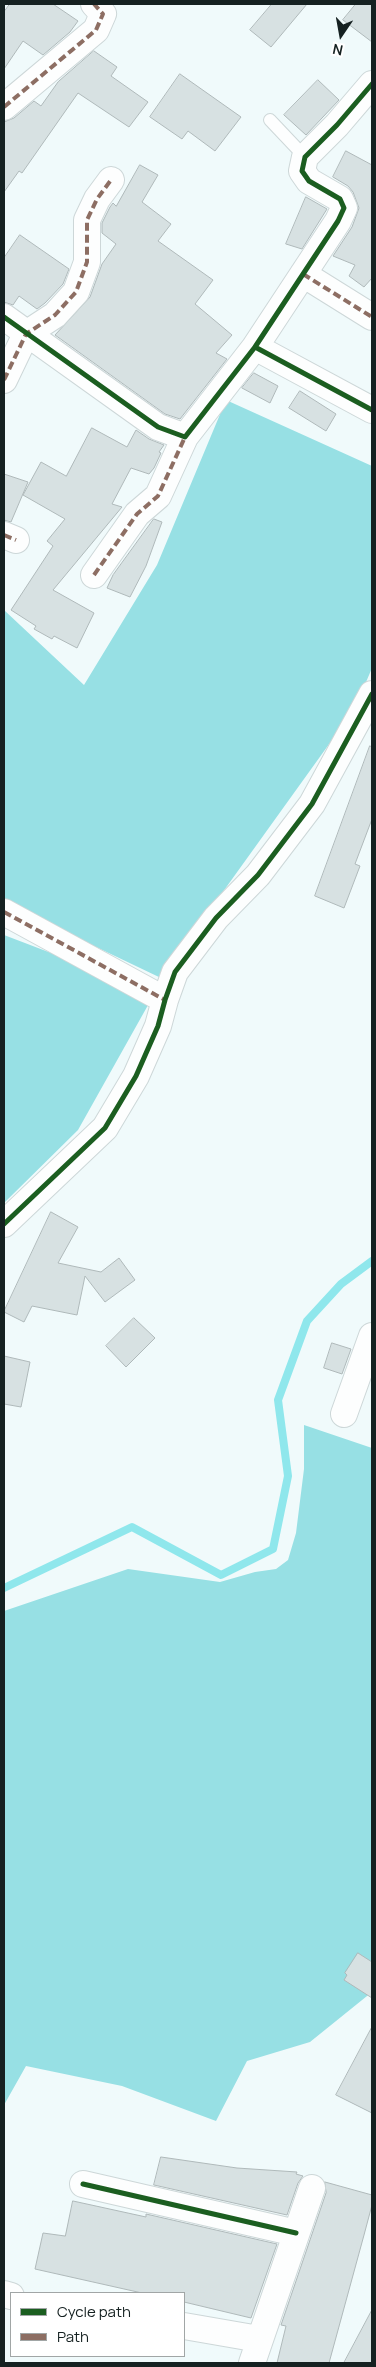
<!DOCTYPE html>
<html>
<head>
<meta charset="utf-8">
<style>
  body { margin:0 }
  #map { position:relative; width:376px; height:2367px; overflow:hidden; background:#f0fafb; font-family:Manrope,sans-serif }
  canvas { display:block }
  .frame { position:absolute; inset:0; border:5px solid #152121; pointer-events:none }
  .legend { position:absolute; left:10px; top:2292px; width:175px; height:65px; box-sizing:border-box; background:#fff; border:1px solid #a1a6a6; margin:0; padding:6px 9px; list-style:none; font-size:15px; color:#152121 }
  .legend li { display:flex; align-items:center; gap:10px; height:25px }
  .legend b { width:25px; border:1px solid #a1a6a6 }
  .north { position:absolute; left:316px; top:10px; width:50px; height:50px; -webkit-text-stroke:4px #fff; paint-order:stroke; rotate:192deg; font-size:14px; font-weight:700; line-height:20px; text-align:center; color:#152121 }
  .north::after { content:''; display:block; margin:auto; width:18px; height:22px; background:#152121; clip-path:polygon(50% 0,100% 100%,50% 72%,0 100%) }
</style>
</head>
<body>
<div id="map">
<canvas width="376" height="2367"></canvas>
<div class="frame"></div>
<ul class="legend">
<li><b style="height:6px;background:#1b5e20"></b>Cycle path</li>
<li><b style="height:6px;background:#8d6e63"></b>Path</li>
</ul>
<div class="north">N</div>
</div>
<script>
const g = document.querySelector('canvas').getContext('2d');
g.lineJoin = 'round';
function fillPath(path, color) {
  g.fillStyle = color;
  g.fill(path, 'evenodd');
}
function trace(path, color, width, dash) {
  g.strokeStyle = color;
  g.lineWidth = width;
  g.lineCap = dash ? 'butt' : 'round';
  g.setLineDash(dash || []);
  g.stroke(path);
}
fillPath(new Path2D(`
  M226,400L372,466V668L355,708L161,978L4,903V610L84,685L157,565Z
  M4,935L59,956L152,998L78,1130L4,1203Z
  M304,1425L372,1448V1992L310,2042L247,2061L216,2121L122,2086L26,2066L4,2105V1611L128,1569L220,1582L255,1572L276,1569L288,1560L296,1533L304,1469Z`), '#97e0e4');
trace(new Path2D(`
  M4,1588L132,1527L221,1575L273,1549L288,1476L278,1400L307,1321L341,1284L372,1261`), '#8fe7ec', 8);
const building = new Path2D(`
  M10,4H53L78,21L70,32L43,55L23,41L4,69V12Z
  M272,4H307L271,47L250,30Z
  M356,4H372V42L343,20Z
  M94,51L117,67L111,76L148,102L129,127L78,93L22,173L19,171L4,192V122L14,118L34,101L41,106L58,82Z
  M180,74L241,117L215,151L188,131L182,139L150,117Z
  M318,80L339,100L306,135L284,115Z
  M346,151L372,165V278L364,287L349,276L355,265L333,256L352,227L359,208L353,192L348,186L333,177Z
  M140,165L158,175L142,202L171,224L158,241L213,280L195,304L232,335L216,353L227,359L180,419L165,414L55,335L90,297L102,264L116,244L102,233V223L110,207L113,203L116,206Z
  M306,197L327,209L302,249L286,244Z
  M20,235L69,269L63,284L45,303L37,309L19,296L13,305L4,302V258Z
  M254,373L278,386L270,403L242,388Z
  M300,391L336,414L326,431L289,408Z
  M92,428L127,447L136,430L149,439L164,445L159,452L161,453L154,468L149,474L131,468L112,504L122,507L53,590L94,613L77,648L54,636L52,639L34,629L36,626L11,610L53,546L47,541L65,519L23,495L41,462L66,476Z
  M4,474L28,482L11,522L4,520Z
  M154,519L162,522L146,566L130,597L107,588L113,575Z
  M370,746L372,747V819L355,864L360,866L344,908L315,896Z
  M51,1212L78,1227L58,1263L101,1272L119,1258L135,1280L105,1302L85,1276L77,1315L32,1306L24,1322L4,1312Z
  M134,1318L155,1338L126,1367L106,1346Z
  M332,1343L351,1349L342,1374L324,1368Z
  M4,1356L30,1362L21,1407L4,1404Z
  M358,1953L372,1962V1998L344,1980L347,1975L345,1973Z
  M372,2027V2113L336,2095Z
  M161,2157L237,2168L297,2172L296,2174L303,2176L298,2183L287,2215L154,2185Z
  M325,2182L372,2195V2205L364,2235L329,2363H277L286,2326L281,2325L326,2193Z
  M73,2201L146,2217V2214L277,2244L251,2318L184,2302V2293H142L35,2269L43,2233L65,2236Z
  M372,2310V2363H344Z`);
fillPath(building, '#d7e1e2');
trace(building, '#afb9ba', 1);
const service = new Path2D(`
  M270,120L305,157`);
const minor = new Path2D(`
  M4,107L96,30L103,14L94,4
  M303,274L372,317
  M4,317L158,427L185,437L255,347L372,410
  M255,347L338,221L344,208L340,199L309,181L302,171L305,157L337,125L372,84
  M4,380L26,334L55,315L76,292L87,262V220L97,199L111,180
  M4,535L16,540
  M94,575L137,514L158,496L185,437
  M4,912L165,1000
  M4,1224L105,1128L136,1076L158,1026L165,1000L175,972L216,918L258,875L312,804L372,694
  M344,1414L372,1336
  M83,2184L296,2233
  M4,2294L11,2296
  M184,2326L259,2339
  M252,2363L312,2188`);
trace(service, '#cdd7d8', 14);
trace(minor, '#cdd7d8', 28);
trace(service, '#fdfefe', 12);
trace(minor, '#fdfefe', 26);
trace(new Path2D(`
  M4,107L96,30L103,14L94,4
  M303,274L372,317
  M4,380L26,334L55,315L76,292L87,262V220L97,199L111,180
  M4,535L16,540
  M94,575L137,514L158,496L185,437
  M4,912L165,1000`), '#8d6e63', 4, [8, 4]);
trace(new Path2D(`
  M4,317L158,427L185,437L255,347L372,410
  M255,347L338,221L344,208L340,199L309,181L302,171L305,157L337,125L372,84
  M4,1224L105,1128L136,1076L158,1026L165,1000L175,972L216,918L258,875L312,804L372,694
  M83,2184L296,2233`), '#1b5e20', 5);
</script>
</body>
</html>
